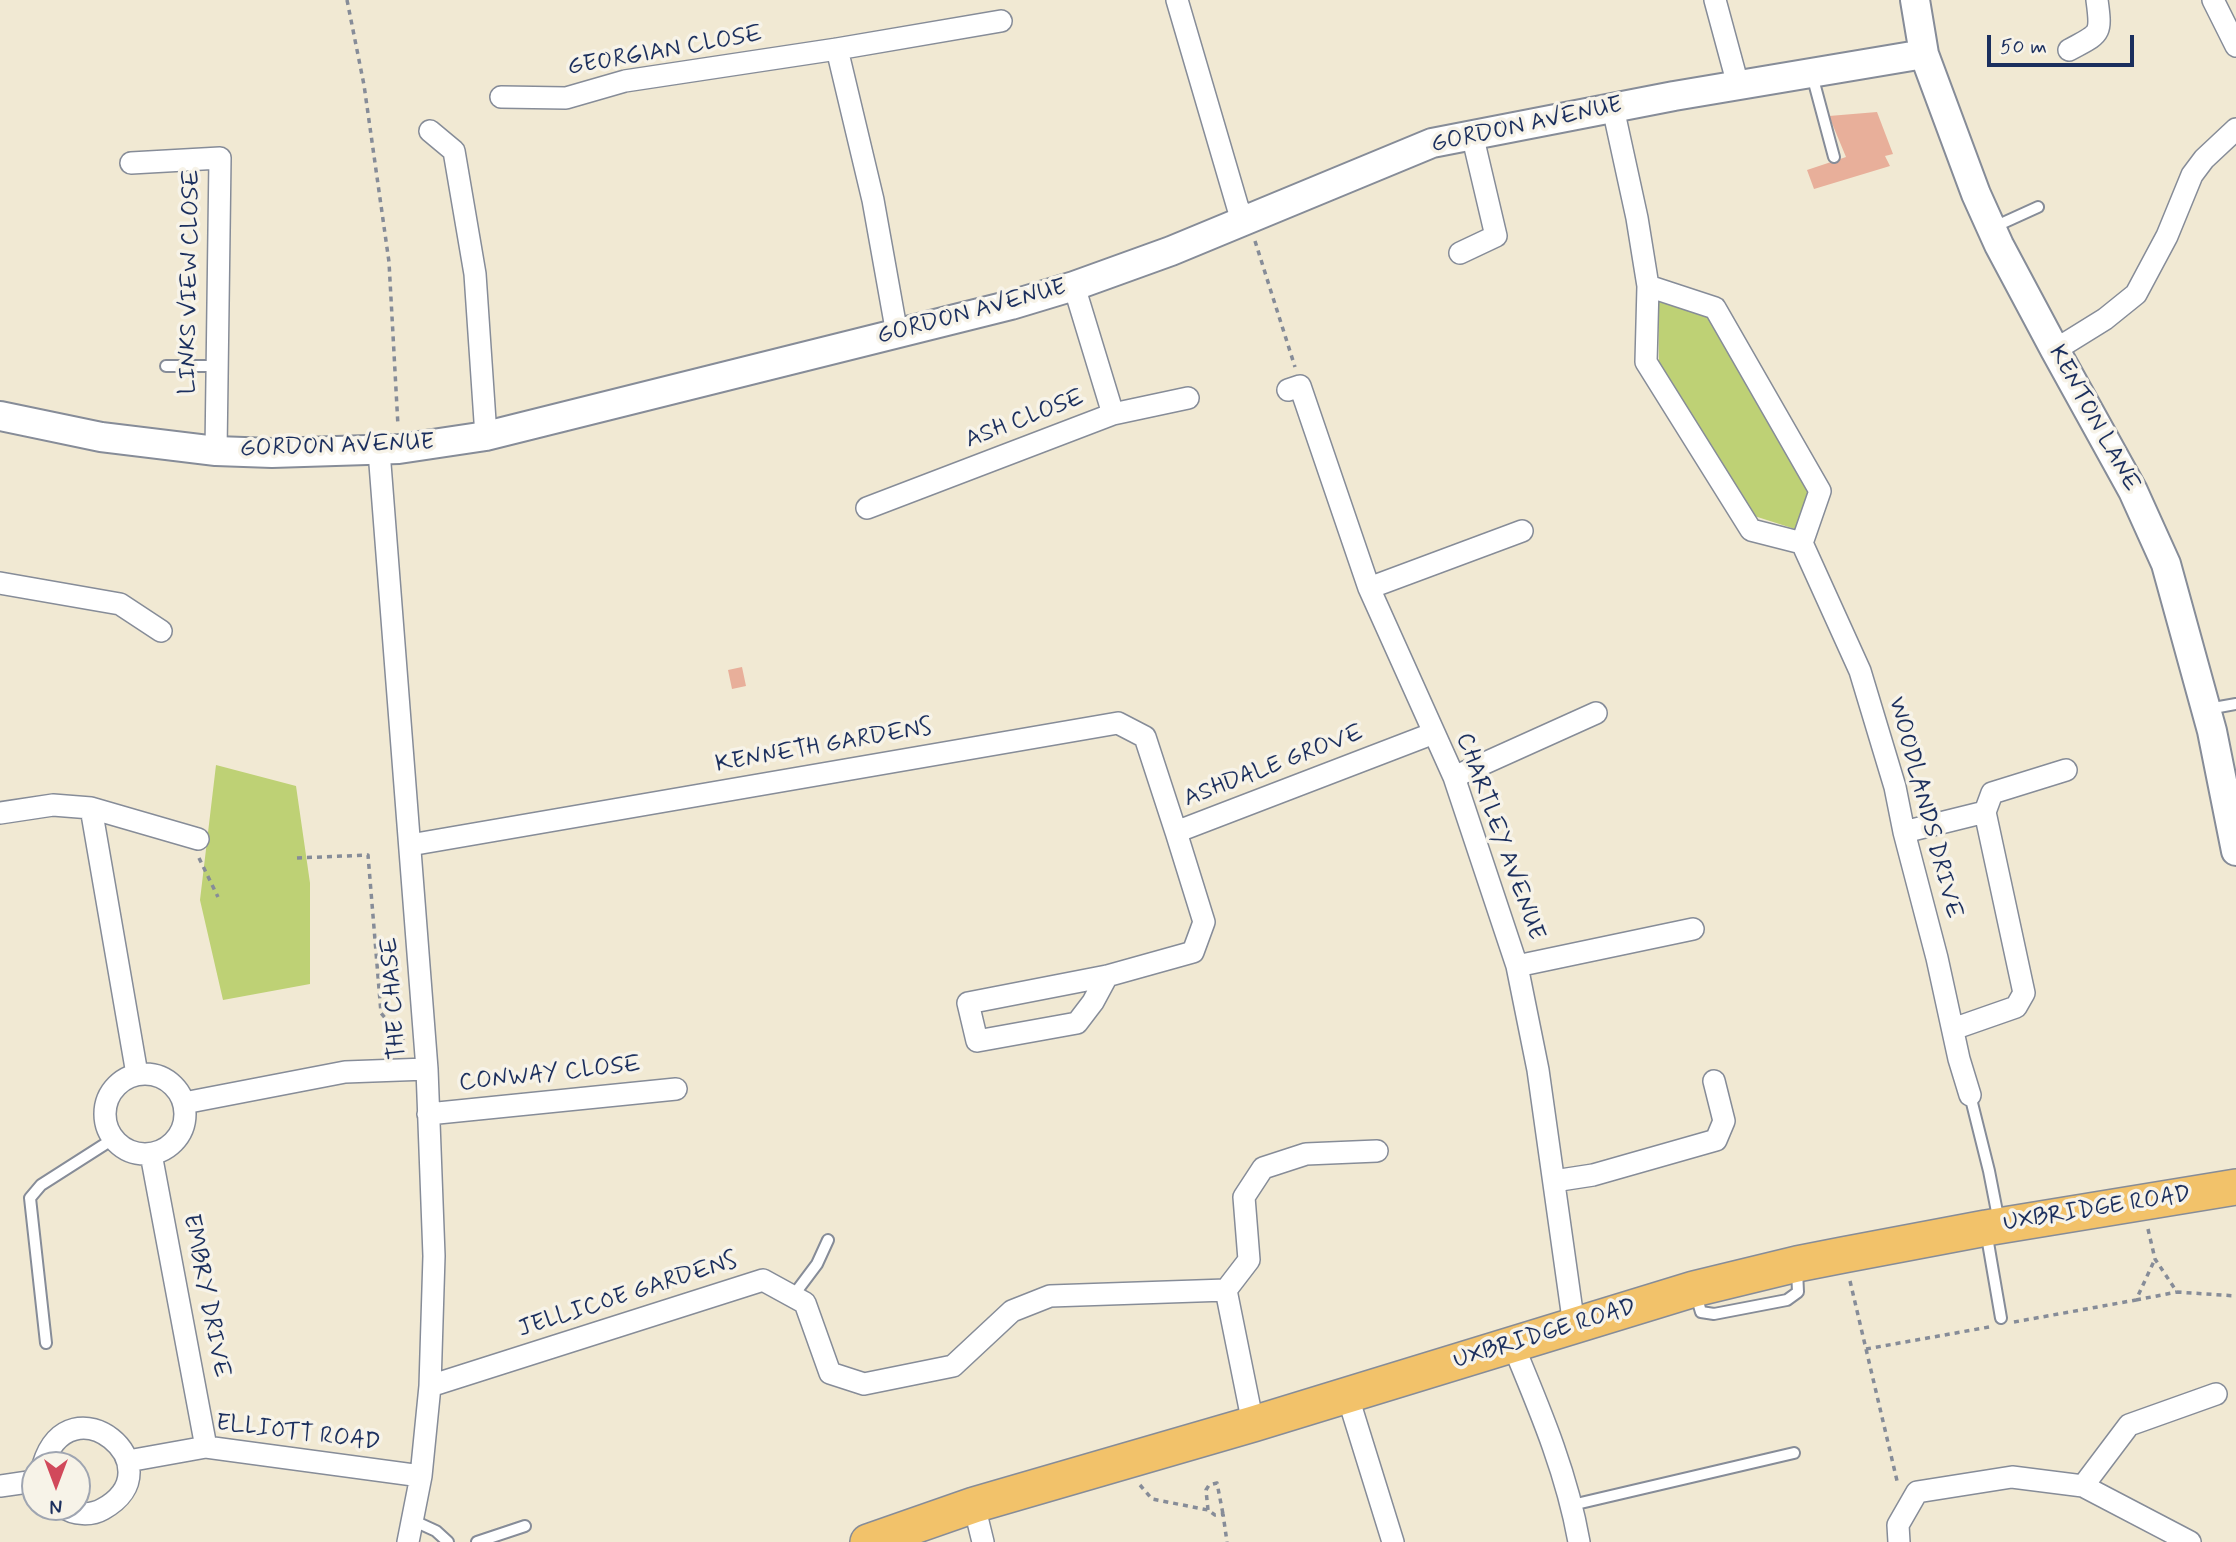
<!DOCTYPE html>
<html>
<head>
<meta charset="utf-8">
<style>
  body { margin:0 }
  #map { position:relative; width:2236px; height:1542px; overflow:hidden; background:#f1e9d3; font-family:Mynerve,sans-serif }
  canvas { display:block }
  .north { position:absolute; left:21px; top:1451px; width:70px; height:70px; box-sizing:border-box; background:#f7f3e8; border:2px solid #9fa5b1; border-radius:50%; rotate:180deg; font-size:19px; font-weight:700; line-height:28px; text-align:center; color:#1b2f5e }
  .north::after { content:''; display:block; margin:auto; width:24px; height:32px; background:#d1495b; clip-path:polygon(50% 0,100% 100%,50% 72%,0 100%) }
  .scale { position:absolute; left:1987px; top:35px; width:147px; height:32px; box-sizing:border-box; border:4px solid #1b2f5e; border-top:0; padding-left:9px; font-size:21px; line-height:24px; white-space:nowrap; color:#1b2f5e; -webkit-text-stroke:5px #f7f3e8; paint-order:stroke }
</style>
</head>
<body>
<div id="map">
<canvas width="2236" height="1542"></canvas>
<div class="north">N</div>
<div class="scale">50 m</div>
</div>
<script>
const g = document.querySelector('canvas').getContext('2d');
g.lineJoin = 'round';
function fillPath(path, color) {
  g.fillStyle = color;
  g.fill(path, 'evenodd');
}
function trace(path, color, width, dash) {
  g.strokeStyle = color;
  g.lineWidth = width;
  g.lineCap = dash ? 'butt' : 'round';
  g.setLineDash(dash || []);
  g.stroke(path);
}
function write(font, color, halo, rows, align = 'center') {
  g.font = font + ' Mynerve,sans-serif';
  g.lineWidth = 7;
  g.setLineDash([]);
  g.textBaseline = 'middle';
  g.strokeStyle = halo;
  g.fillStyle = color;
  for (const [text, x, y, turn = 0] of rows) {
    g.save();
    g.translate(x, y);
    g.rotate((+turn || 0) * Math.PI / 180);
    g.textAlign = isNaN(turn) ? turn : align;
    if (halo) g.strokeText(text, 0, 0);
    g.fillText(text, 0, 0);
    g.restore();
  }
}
fillPath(new Path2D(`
  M1658,302L1712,314L1810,492L1795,529L1745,513L1659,365Z
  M216,765L296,786L310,883V984L223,1000L200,900Z`), '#bed175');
fillPath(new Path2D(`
  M1877,112L1893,154L1885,156L1890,166L1814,189L1807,170L1846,157L1829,116Z
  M742,667L746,686L732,689L728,670Z`), '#e8af9a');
const service = new Path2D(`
  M1812,75L1834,157
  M1994,227L2038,207
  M166,366H216
  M2208,709L2236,704
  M1970,1095L1989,1171L1999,1222
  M1986,1231L2001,1318
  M1696,1295L1701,1312L1714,1314L1787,1300L1798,1292L1797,1270
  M793,1296L817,1264L828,1240
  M46,1343L30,1198L41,1185L113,1139
  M1572,1505L1794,1453
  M412,1520L436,1531L448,1542
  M477,1542L525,1526`);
const minor = new Path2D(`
  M1177,0L1238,208L1248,220
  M1715,0L1738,85
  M2213,0L2236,46
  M837,49L873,200L897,334
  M2069,50C2100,33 2102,36 2097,0
  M501,97L566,98L625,81L837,49L1001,21
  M1613,108L1637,218L1648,286L1646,362L1751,530L1802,543
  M430,131L454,151L475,274L486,436
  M131,163L220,158L216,451
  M1460,253L1496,236L1472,134
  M1648,286L1715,308L1820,491L1802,543L1860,671L1895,787L1904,832L1937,958L1959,1059L1970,1095
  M2055,350L2105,319L2136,294L2167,236L2192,175L2204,159L2236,129
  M1288,390L1300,386L1369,588L1454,777L1517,966L1538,1070L1574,1326
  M1113,414L1188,398
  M379,451L427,1069L434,1256L430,1386L421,1476L408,1542
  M867,508L1113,414L1074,286
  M0,583L120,604L161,631
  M1369,588L1522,531
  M1454,777L1596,713
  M91,808L137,1074
  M0,813L53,805L91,808L198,839
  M1904,832L1985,812
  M410,845L1118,723L1145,737L1176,832
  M1517,966L1693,929
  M1107,976L1093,1002L1077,1023L977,1041L968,1003L1107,976L1193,952L1204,922L1176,832L1434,733
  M1953,1029L2016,1007L2024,993L1985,812L1992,793L2066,770
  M105 1114a40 40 0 1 1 80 0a40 40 0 1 1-80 0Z
  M184,1103L345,1072L427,1069
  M428,1114L676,1089
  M151,1154L206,1447
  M1554,1181L1593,1175L1716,1140L1724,1121L1714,1081
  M1226,1290L1249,1260L1244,1197L1263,1168L1306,1154L1377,1151
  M1513,1345C1540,1410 1567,1473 1579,1542
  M430,1386L763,1280L805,1303L830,1373L864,1384L953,1366L1012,1311L1050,1296L1226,1290L1253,1424
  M1347,1394L1393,1542
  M128,1461L206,1447L421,1476
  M43,1465C70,1378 178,1467 103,1509C91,1516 74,1515 63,1507
  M0,1486L35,1481
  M2083,1486L2129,1425L2216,1394
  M974,1505L983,1542
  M1899,1542L1898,1525L1917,1492L2012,1477L2083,1486L2190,1542`);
const tertiary = new Path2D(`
  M1915,0L1924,54L1976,194L1999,245L2055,350L2133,491L2166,564L2212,731L2236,851
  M0,416L101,437L216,451L272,453L399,449L486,436L1011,305L1074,286L1171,251L1432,143L1674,96L1924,54`);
const primary = new Path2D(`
  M868,1542L974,1505L1253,1424L1694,1289L1797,1264L1843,1255L1986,1228L2236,1187`);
trace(service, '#868c98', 14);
trace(minor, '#868c98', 24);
trace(tertiary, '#868c98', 32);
trace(primary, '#868c98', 38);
trace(new Path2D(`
  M347,0L364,85L389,262L398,426
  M1255,241L1295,367
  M199,858L218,897
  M297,858L368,855L381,1013L405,1042
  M2148,1229L2155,1259L2177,1292L2236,1296
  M1850,1281L1898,1485
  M2136,1300L2177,1292
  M2014,1322L2136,1300L2155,1259
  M1866,1349L1989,1327
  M1140,1485L1152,1499L1208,1510L1215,1515L1223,1514L1227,1542
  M1208,1510L1206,1490L1209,1485L1217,1483L1223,1514`), '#868c98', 3.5, [5, 5]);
trace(service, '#fff', 10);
trace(minor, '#fff', 21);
trace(tertiary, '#fff', 28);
trace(primary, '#f2c26a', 35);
write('24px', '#1b2f5e', '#f7f3e8', [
  ["GEORGIAN CLOSE",665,52,-10],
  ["GORDON AVENUE",1527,126,-12],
  ["LINKS VIEW CLOSE",191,282,-89],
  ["GORDON AVENUE",972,313,-15],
  ["KENTON LANE",2093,419,61],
  ["ASH CLOSE",1025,420,-21],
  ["GORDON AVENUE",337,447,-2],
  ["KENNETH GARDENS",824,747,-10],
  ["ASHDALE GROVE",1274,767,-21],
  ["WOODLANDS DRIVE",1924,808,75],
  ["CHARTLEY AVENUE",1499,837,70],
  ["THE CHASE",395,998,-94],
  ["CONWAY CLOSE",550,1075,-6],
  ["UXBRIDGE ROAD",2097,1210,-9],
  ["EMBRY DRIVE",205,1296,79],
  ["JELLICOE GARDENS",628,1296,-18],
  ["UXBRIDGE ROAD",1545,1335,-17],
  ["ELLIOTT ROAD",298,1434,7]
]);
</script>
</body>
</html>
